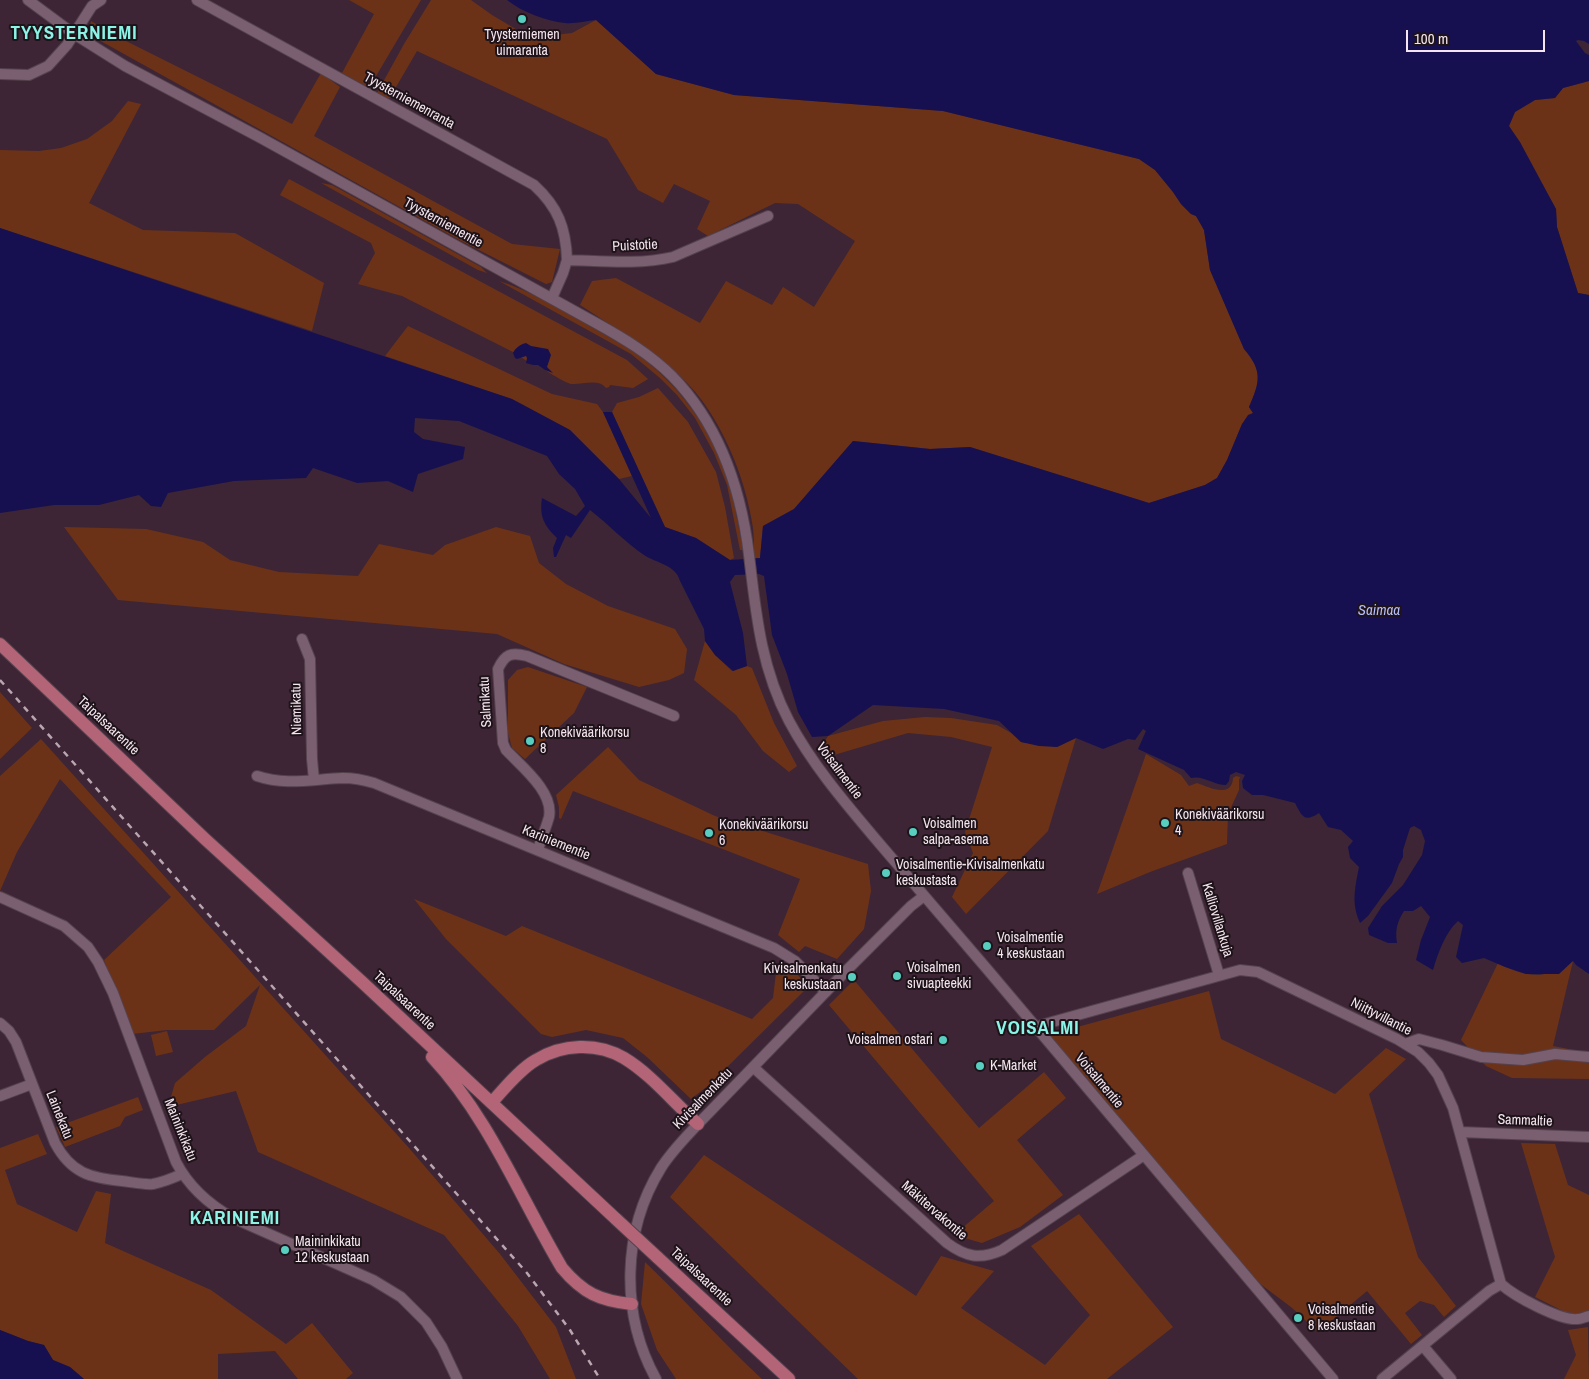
<!DOCTYPE html>
<meta charset="utf-8">
<style>
body{margin:0}
#map{position:relative;width:1589px;height:1379px;overflow:hidden;background:#3d2535;font-family:"Archivo Narrow",sans-serif}
canvas{display:block}
.scale{position:absolute;left:1406px;top:30px;width:139px;height:22px;box-sizing:border-box;border:2px solid #f5e5ee;border-top:0;padding-left:6px;font-size:15px;line-height:18px;white-space:nowrap;color:#f5e5ee;-webkit-text-stroke:4px #1d1319;paint-order:stroke}
</style>
<div id="map">
<canvas width="1589" height="1379"></canvas>
<div class="scale">100 m</div>
</div>
<script>
const c = document.querySelector('canvas').getContext('2d');
c.lineJoin = 'round';
function paint(path, color) { c.fillStyle = color; c.fill(path, 'evenodd'); }
function stroke(path, color, width, dash) { c.strokeStyle = color; c.lineWidth = width; c.lineCap = dash ? 'butt' : 'round'; c.setLineDash(dash || []); c.stroke(path); }
function label(font, color, halo, rows, align = 'center') {
  c.font = font + ' "Archivo Narrow",sans-serif'; c.lineWidth = 4; c.setLineDash([]); c.textBaseline = 'middle'; c.strokeStyle = halo; c.fillStyle = color; for (const [text, x, y, turn = 0] of rows) {
    c.save(); c.translate(x, y); c.rotate((+turn || 0) * Math.PI / 180); c.textAlign = isNaN(turn) ? turn : align; if (halo) c.strokeText(text, 0, 0); c.fillText(text, 0, 0); c.restore();
  }
}
const green = new Path2D(`
 M 349,0 L 421,0 L 369,88 L 342,73 L 374,14 Z
 M 431,0 L 471,0 L 492,15 L 519,31 L 546,36 L 572,33 L 596,20 L 656,74 L 734,95 L 943,111 L 1139,159 L 1155,170 L 1173,192 L 1181,204 L 1191,214 L 1196,216 L 1204,230 L 1210,270 L 1244,349 C 1263,371 1260,382 1249,407 L 1253,413 L 1242,424 L 1227,460 L 1217,478 L 1205,485 L 1149,503 L 970,447 L 930,449 L 853,441 L 794,509 L 763,526 L 760,558 L 754,558 C 754,548 754,538 753,528 C 746,478 720,413 682,378 C 652,350 615,328 580,305 L 592,281 L 616,278 L 700,323 L 726,281 L 772,305 L 783,287 L 814,307 L 855,241 L 798,204 L 775,203 L 708,236 L 697,229 L 710,201 L 674,184 L 663,203 L 638,190 L 607,139 L 417,51 L 389,99 L 377,93 L 404,44 Z
 M 91,21 L 126,41 L 292,124 L 321,73 L 340,87 L 314,136 L 512,244 L 560,249 L 552,282 L 546,284 L 461,241 L 88,34 Z
 M 1589,81 L 1589,295 L 1578,293 L 1557,227 L 1556,209 L 1509,126 L 1515,112 L 1535,100 L 1555,98 L 1563,88 Z
 M 128,101 L 141,104 L 89,203 L 143,230 L 235,233 L 324,283 L 312,331 L 0,228 L 0,150 L 39,151 L 61,148 L 87,139 L 112,121 Z
 M 289,179 L 627,360 L 648,379 L 633,388 L 610,385 L 609,387 L 606,388 C 598,378 582,385 571,384 C 564,382 544,370 539,365 L 533,365 L 513,352 L 402,296 L 358,284 L 375,253 L 371,243 L 280,195 Z
 M 321,183 L 332,185 L 481,267 L 487,273 L 478,270 Z
 M 499,281 C 531,291 559,309 588,325 C 601,333 615,340 628,348 C 675,378 715,432 730,486 C 735,507 739,529 743,550 L 740,550 L 727,485 L 714,453 L 695,418 L 677,395 L 660,378 L 631,354 Z
 M 408,326 L 552,394 L 597,404 L 603,412 L 632,476 L 619,479 L 570,430 L 512,399 L 385,356 Z
 M 658,388 L 688,422 L 716,472 L 725,507 L 734,558 L 730,560 L 696,538 L 665,527 L 612,412 L 617,403 L 639,397 Z
 M 64,527 L 146,529 L 203,542 L 230,560 L 279,572 L 358,576 L 379,544 L 433,555 L 445,545 L 496,527 L 530,536 L 539,563 L 566,584 L 608,606 L 675,629 L 687,649 L 684,673 L 669,680 L 639,687 L 564,664 L 497,634 L 118,600 Z
 M 705,641 L 715,655 L 732,671 L 747,666 L 752,668 L 774,723 L 797,766 L 789,772 L 763,751 L 736,715 L 694,680 Z
 M 528,667 L 587,687 L 574,713 L 525,759 L 512,748 L 508,733 L 508,680 L 517,670 Z
 M 0,692 L 32,728 L 0,759 Z
 M 925,717 L 951,718 L 997,725 L 1011,733 L 1021,742 L 1057,747 L 1076,738 L 1048,831 L 966,914 L 952,897 L 973,853 L 965,832 L 992,747 L 951,737 L 908,733 L 824,758 L 825,741 L 828,736 L 883,721 Z
 M 41,739 L 409,1148 L 500,1254 L 556,1327 L 576,1379 L 550,1379 L 518,1326 L 444,1235 L 258,1152 L 236,1091 L 168,1107 L 175,1083 L 205,1057 L 246,1026 L 260,985 L 214,1030 L 167,1030 L 132,1034 L 104,960 L 171,897 L 60,779 L 17,852 L 0,891 L 0,776 Z
 M 608,747 L 639,780 L 715,816 L 868,864 L 871,891 L 864,929 L 837,959 L 805,946 L 799,952 L 778,935 L 800,879 L 573,791 L 561,819 L 559,818 L 559,807 L 556,795 Z
 M 1146,754 L 1181,775 L 1189,786 L 1197,783 C 1208,787 1232,799 1233,778 L 1236,776 L 1240,777 L 1239,780 L 1239,790 L 1228,814 L 1227,844 L 1150,872 L 1097,894 Z
 M 414,899 L 506,936 L 522,926 L 752,1019 L 773,998 L 777,964 L 791,967 L 808,987 L 709,1085 L 691,1099 L 647,1057 L 623,1038 L 586,1030 L 552,1037 L 541,1034 L 446,939 Z
 M 1573,961 L 1553,1046 L 1589,1053 L 1589,1079 L 1512,1078 L 1486,1066 L 1461,1040 L 1498,963 C 1509,969 1526,976 1540,975 C 1549,974 1564,965 1573,961 Z
 M 854,980 L 979,1128 L 1044,1072 L 1066,1098 L 1017,1140 L 1063,1195 L 1020,1227 L 982,1243 L 954,1235 L 994,1201 L 829,1005 Z
 M 1209,991 L 1221,1039 L 1335,1094 L 1386,1048 L 1406,1059 L 1369,1094 L 1418,1257 L 1456,1306 L 1444,1317 L 1434,1305 L 1420,1301 L 1405,1313 L 1422,1335 L 1411,1344 L 1367,1291 L 1318,1332 L 1291,1307 L 1259,1283 L 1048,1035 Z
 M 167,1031 L 173,1052 L 156,1056 L 151,1035 Z
 M 138,1097 L 143,1110 L 125,1117 L 120,1126 L 65,1147 L 56,1127 Z
 M 38,1134 L 47,1154 L 5,1170 L 17,1204 L 77,1232 L 96,1191 L 111,1194 L 105,1243 L 211,1290 L 286,1344 L 312,1323 L 353,1373 L 346,1379 L 298,1379 L 275,1351 L 218,1354 L 218,1379 L 84,1379 L 70,1367 L 53,1360 L 44,1345 L 28,1341 L 0,1330 L 0,1148 Z
 M 1521,1143 L 1555,1144 L 1568,1185 L 1589,1195 L 1589,1310 L 1577,1314 L 1565,1312 L 1535,1297 L 1555,1257 Z
 M 704,1155 L 916,1296 L 941,1256 L 994,1271 L 961,1308 L 1045,1365 L 1090,1315 L 1031,1246 L 1079,1214 L 1173,1327 L 1107,1379 L 858,1379 L 670,1197 Z
 M 645,1262 C 685,1300 722,1342 762,1379 L 676,1379 L 657,1350 L 641,1304 Z
 M 1588,1327 L 1589,1379 L 1564,1379 L 1576,1355 L 1568,1330 Z`);
const water = new Path2D(`
 M 507,0 L 1589,0 L 1589,44 L 1584,41 L 1578,40 L 1576,41 L 1585,53 L 1589,55 L 1589,81 L 1563,88 L 1555,98 L 1535,100 L 1515,112 L 1509,126 L 1520,142 L 1556,209 L 1557,227 L 1578,293 L 1589,295 L 1589,974 L 1576,965 L 1573,961 L 1559,974 L 1526,974 L 1505,967 L 1484,958 L 1462,963 L 1456,957 L 1463,925 L 1458,921 C 1445,933 1438,953 1433,970 L 1416,960 L 1421,940 L 1430,917 L 1421,906 L 1413,911 L 1404,911 C 1397,922 1395,930 1397,943 L 1388,943 L 1369,935 L 1368,928 L 1382,906 L 1403,885 L 1422,855 L 1425,841 L 1421,830 L 1414,826 L 1410,828 L 1403,850 L 1403,857 L 1399,864 L 1392,883 L 1368,916 L 1360,923 C 1351,903 1355,888 1359,867 L 1350,858 L 1348,847 L 1353,841 L 1341,830 L 1328,827 L 1319,813 C 1304,823 1302,816 1295,803 L 1263,795 L 1252,795 L 1243,788 L 1242,781 L 1245,775 L 1236,772 L 1230,775 L 1229,781 L 1226,785 C 1214,785 1203,775 1191,778 L 1184,770 L 1138,749 L 1146,731 L 1143,729 L 1135,740 L 1128,739 L 1103,749 L 1076,738 L 1057,747 L 1039,746 L 1021,742 L 999,721 L 944,709 L 873,705 L 828,736 L 812,737 L 798,712 L 787,674 L 772,635 L 764,576 L 759,574 L 735,575 L 730,582 L 743,633 L 747,666 L 733,671 L 715,655 L 705,641 L 704,629 L 680,581 C 676,565 656,563 644,555 C 625,542 608,524 590,510 L 571,538 L 566,535 L 556,557 L 554,557 L 553,548 L 557,538 C 544,526 539,516 542,498 L 576,516 L 585,506 L 575,489 L 559,474 L 547,456 L 459,421 L 415,418 L 414,432 L 423,439 L 465,447 L 463,459 L 418,474 L 413,492 L 388,481 L 357,483 L 313,468 L 306,478 L 234,481 L 168,493 L 161,507 L 151,506 L 139,495 L 99,505 L 54,505 L 0,513 L 0,228 L 512,399 L 570,430 L 619,479 L 651,518 L 603,412 L 612,412 L 665,527 L 696,538 L 730,560 L 760,558 L 763,526 L 794,509 L 853,441 L 930,449 L 970,447 L 1149,503 L 1205,485 L 1217,478 L 1227,460 L 1242,424 L 1248,415 L 1253,413 L 1249,407 C 1260,382 1263,371 1244,349 L 1210,270 L 1204,230 L 1196,216 L 1191,214 L 1181,204 L 1173,192 L 1155,170 L 1139,159 L 943,111 L 734,95 L 656,74 L 596,20 C 586,21 575,24 565,23 C 546,21 522,12 507,0 Z
 M 526,343 L 531,346 L 548,349 L 551,355 L 547,367 L 553,373 L 545,370 L 538,365 L 533,365 L 526,363 L 527,358 L 526,356 L 517,359 L 515,358 L 513,353 C 515,348 521,344 526,343 Z
 M 0,1330 L 28,1341 L 44,1345 L 53,1360 L 70,1367 L 84,1379 L 0,1379 Z`);
const minor = new Path2D(`
 M 28,0 L 74,34 L 125,66 L 259,137 L 596,323 C 623,338 650,354 672,376 C 719,424 741,489 749,555 C 756,614 761,668 789,721 C 813,766 847,805 879,843 C 915,885 951,927 987,969 C 1103,1105 1218,1242 1333,1379
 M 197,0 L 534,185 C 558,207 566,228 567,260
 M 0,74 L 29,75 L 48,66 L 67,45 L 92,6 L 101,0
 M 552,298 L 563,273 L 567,260 C 603,261 638,265 673,257 L 768,216
 M 302,639 L 310,659 L 312,759 L 314,780
 M 257,776 C 286,786 313,779 343,778 C 354,778 364,780 374,783 L 774,948 L 795,961 L 826,992
 M 538,850 C 541,839 546,828 549,817 C 554,792 522,767 506,750 L 503,743 L 498,669 C 505,654 511,652 527,656 L 674,716
 M 1188,873 L 1219,975
 M 0,897 L 64,926 L 88,947 L 98,962 L 113,993 L 176,1162 C 189,1187 208,1204 233,1218 L 373,1280 L 401,1297 L 426,1322 L 442,1347 L 457,1379
 M 0,1023 L 9,1031 L 16,1042 L 55,1143 C 71,1173 90,1178 122,1181 C 132,1182 143,1185 153,1184 C 163,1182 173,1178 182,1174
 M 1038,1029 L 1042,1025 L 1052,1022 L 1240,970 L 1258,972 L 1397,1039 L 1418,1052 L 1429,1063 L 1438,1075 L 1453,1108 L 1501,1284 L 1489,1291 L 1382,1379
 M 1405,1044 L 1419,1039 L 1442,1045 L 1481,1057 L 1523,1060 L 1555,1054 L 1589,1057
 M 753,1067 L 947,1243 C 966,1257 980,1260 1002,1250 L 1144,1155
 M 0,1096 L 32,1084
 M 1460,1132 L 1589,1137
 M 1501,1284 C 1514,1296 1560,1321 1578,1319 C 1581,1319 1585,1317 1589,1316
 M 1423,1346 L 1451,1379
 M 656,1379 C 620,1314 622,1231 661,1168 C 671,1152 685,1138 698,1124 L 846,971 L 911,906 L 924,896`);
const major = new Path2D(`
 M 0,644 L 205,839 L 362,982 L 616,1219
 M 432,1057 C 489,1118 520,1197 562,1268 C 583,1293 600,1301 632,1304
 M 492,1102 C 504,1089 520,1069 536,1060 C 562,1044 597,1042 624,1058 C 652,1075 673,1102 698,1124
 M 657,1257 L 789,1379`);
const rail = new Path2D(`
 M 0,680 L 527,1273 L 570,1330 L 600,1379`);
const majorBridge = new Path2D(`
 M 616,1219 L 657,1257`);
const markers = [
 [522,19,5,"#58cec1"],
 [530,741,5,"#58cec1"],
 [1165,823,5,"#58cec1"],
 [913,832,5,"#58cec1"],
 [709,833,5,"#58cec1"],
 [886,873,5,"#58cec1"],
 [987,946,5,"#58cec1"],
 [897,976,5,"#58cec1"],
 [852,977,5,"#58cec1"],
 [943,1040,5,"#58cec1"],
 [980,1066,5,"#58cec1"],
 [285,1250,5,"#58cec1"],
 [1298,1318,5,"#58cec1"]
];
const poiNames = [
 ["Tyysterniemen",522,35,"center"],
 ["uimaranta",522,51,"center"],
 ["Konekiväärikorsu",540,733],
 ["8",540,749],
 ["Konekiväärikorsu",1175,815],
 ["4",1175,831],
 ["Voisalmen",923,824],
 ["salpa-asema",923,840],
 ["Konekiväärikorsu",719,825],
 ["6",719,841],
 ["Voisalmentie-Kivisalmenkatu",896,865],
 ["keskustasta",896,881],
 ["Voisalmentie",997,938],
 ["4 keskustaan",997,954],
 ["Voisalmen",907,968],
 ["sivuapteekki",907,984],
 ["Kivisalmenkatu",842,969,"right"],
 ["keskustaan",842,985,"right"],
 ["Voisalmen ostari",933,1040,"right"],
 ["K-Market",990,1066],
 ["Maininkikatu",295,1242],
 ["12 keskustaan",295,1258],
 ["Voisalmentie",1308,1310],
 ["8 keskustaan",1308,1326]
];
const streetNames = [
 ["Tyysterniemenranta",409,101,29],
 ["Tyysterniementie",443,223,29],
 ["Puistotie",635,246,-3],
 ["Salmikatu",486,702,-93],
 ["Niemikatu",297,709,-91],
 ["Taipalsaarentie",108,726,43],
 ["Voisalmentie",839,771,53],
 ["Kariniementie",556,843,22],
 ["Kalliovillankuja",1217,920,73],
 ["Taipalsaarentie",404,1001,43],
 ["Niittyvillantie",1381,1017,27],
 ["Voisalmentie",1099,1081,50],
 ["Kivisalmenkatu",703,1099,-46],
 ["Lainekatu",59,1115,68],
 ["Sammaltie",1525,1121,2],
 ["Maininkikatu",180,1130,68],
 ["Mäkitervakontie",934,1211,41],
 ["Taipalsaarentie",701,1277,43]
];
const waterNames = [
 ["Saimaa",1379,611]
];
const districtNames = [
 ["TYYSTERNIEMI",74,34],
 ["VOISALMI",1038,1029],
 ["KARINIEMI",235,1219]
];
paint(green, '#6c3218');
paint(water, '#171050');
stroke(minor, '#55424e', 12);
stroke(major, '#55424e', 14);
stroke(minor, '#7a5f70', 10);
stroke(major, '#b36476', 12);
stroke(rail, '#b9a6b1', 2.5, [6, 6]);
stroke(majorBridge, '#55424e', 14, []);
stroke(majorBridge, '#b36476', 12);
for (const [x, y, r, color] of markers) { const dot = new Path2D(); dot.arc(x, y, r, 0, 2 * Math.PI); c.fillStyle = color; c.fill(dot); stroke(dot, '#1d1319', 2); }
label('14px', '#f5e5ee', '#1d1319', poiNames, 'left');
label('14px', '#f5e5ee', '#1d1319', streetNames);
label('italic 15px', '#b7befa', '#1d1319', waterNames);
c.letterSpacing = '1px';
label('bold 19px', '#8bf4e7', '#1d1319', districtNames);
c.letterSpacing = '0px';
</script>
